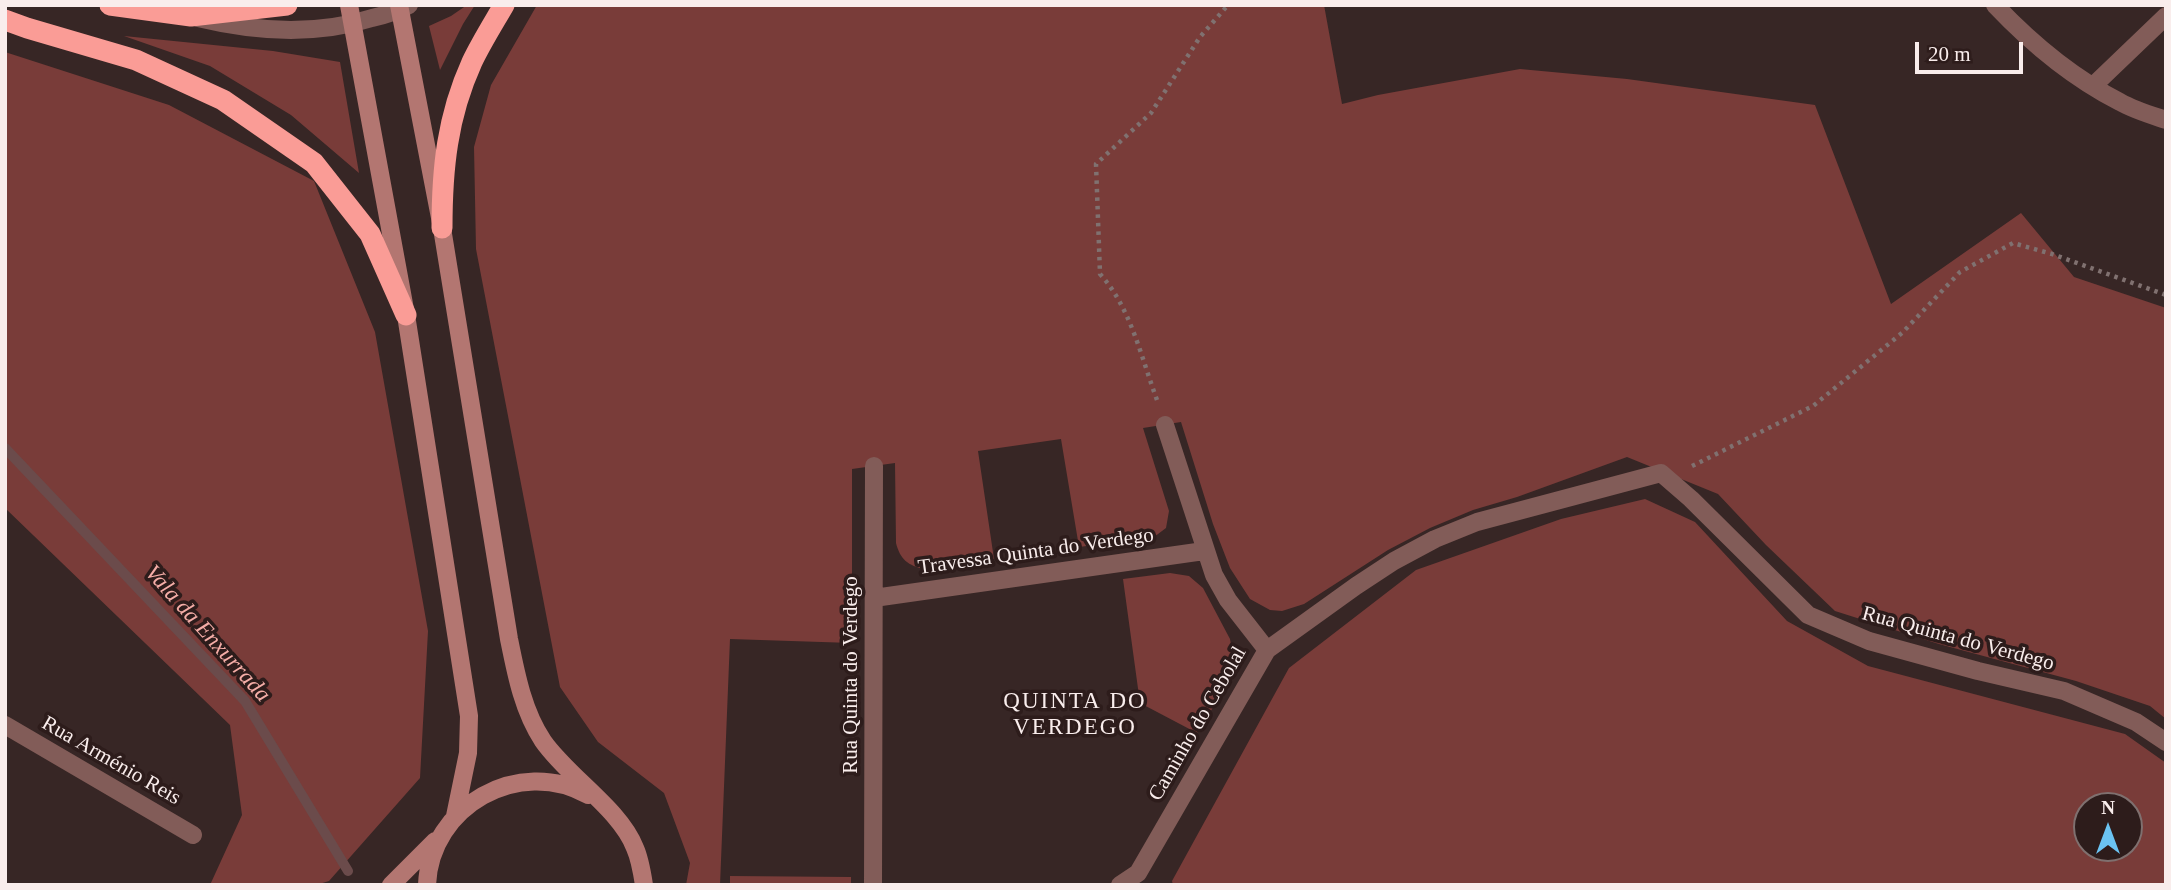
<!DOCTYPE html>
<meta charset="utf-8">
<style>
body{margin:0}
#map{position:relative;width:2171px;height:890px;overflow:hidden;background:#372625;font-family:"Times New Roman",serif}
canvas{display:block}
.frame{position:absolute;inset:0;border:7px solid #f9edec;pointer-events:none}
.north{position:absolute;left:2073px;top:792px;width:70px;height:70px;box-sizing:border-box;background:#2d1c1b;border:2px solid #7f706f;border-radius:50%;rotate:0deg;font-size:19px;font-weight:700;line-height:28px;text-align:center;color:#f9edec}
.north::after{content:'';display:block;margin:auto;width:24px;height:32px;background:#6bc3f2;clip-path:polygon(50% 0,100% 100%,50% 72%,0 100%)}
.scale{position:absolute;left:1915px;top:42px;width:108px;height:32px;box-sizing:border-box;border:4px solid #f9edec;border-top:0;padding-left:9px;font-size:21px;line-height:24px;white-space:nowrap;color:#f9edec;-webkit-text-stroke:5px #2d1c1b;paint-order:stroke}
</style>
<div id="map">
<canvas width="2171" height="890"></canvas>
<div class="frame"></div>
<div class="north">N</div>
<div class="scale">20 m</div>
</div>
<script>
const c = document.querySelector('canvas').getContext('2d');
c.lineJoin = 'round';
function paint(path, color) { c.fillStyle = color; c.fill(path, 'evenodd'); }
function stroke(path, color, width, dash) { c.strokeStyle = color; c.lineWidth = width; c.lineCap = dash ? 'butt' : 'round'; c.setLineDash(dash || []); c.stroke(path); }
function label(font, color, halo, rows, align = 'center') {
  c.font = font + ' "Times New Roman",serif'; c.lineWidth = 7; c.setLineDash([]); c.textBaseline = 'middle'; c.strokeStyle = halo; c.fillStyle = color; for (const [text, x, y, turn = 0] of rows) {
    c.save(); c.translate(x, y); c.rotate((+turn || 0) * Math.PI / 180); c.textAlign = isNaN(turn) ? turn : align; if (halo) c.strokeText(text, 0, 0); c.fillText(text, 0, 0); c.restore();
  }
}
const green = new Path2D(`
 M 467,5 L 475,5 L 463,24 L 440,70 L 429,26 L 451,16 Z
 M 537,5 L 1324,5 L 1342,104 L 1378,95 L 1520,69 L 1627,79 L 1815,105 L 1891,304 L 2021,213 L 2074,277 L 2166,308 L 2166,719 L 2150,706 L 2076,681 L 1939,644 L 1835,611 L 1766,545 L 1718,494 L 1627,457 L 1517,497 L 1473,510 L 1430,528 L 1388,550 L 1304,604 L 1282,611 L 1270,610 L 1250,599 L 1230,568 L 1213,524 L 1181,422 L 1143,428 L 1169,511 L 1166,528 L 1154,537 L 1079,547 L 1061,439 L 978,451 L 994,559 L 925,569 C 908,566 900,559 896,543 L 895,463 L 852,469 L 852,643 L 730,639 L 720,885 L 686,885 L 690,863 L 664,793 L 598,742 L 560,687 L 476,249 L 474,147 L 491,85 Z
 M 124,36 L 273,51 L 340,62 L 359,173 L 291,115 L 210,66 Z
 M 5,52 L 169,105 L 314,181 L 375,332 L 428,631 L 420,778 L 329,881 L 316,885 L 210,885 L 242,815 L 230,725 L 5,508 Z
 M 1645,499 L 1695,522 L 1787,621 L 1868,666 L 2125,734 L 2166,763 L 2166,885 L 1173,885 L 1172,881 L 1289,668 L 1416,570 L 1561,519 ZM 2087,806 L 2129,806 L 2129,848 L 2087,848 Z
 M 1170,573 L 1189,576 L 1203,588 L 1230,639 L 1233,655 L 1227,685 L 1197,733 L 1140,703 L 1123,579 Z
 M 730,876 L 851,877 L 851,885 L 730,885 Z`);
const stream = new Path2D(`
 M 5,448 L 245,701 L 348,871`);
const path = new Path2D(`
 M 1157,400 C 1141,357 1131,308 1100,274 L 1096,164 L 1151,113 L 1200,37 L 1228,5
 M 1692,466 L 1813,406 L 1902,333 L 1960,272 L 2013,243 L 2052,254 L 2166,295`);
const lane = new Path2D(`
 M 198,18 C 256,32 315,36 372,18 C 385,15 397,12 409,5`);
const street = new Path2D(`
 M 1995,5 C 2031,43 2073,78 2120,102 C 2134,110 2151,115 2166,120
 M 2093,86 L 2166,16
 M 1165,425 L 1214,575 L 1228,600 L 1267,650
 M 874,598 L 1204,551
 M 5,725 L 193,835
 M 873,885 L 874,466
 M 1120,885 L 1138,873 L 1267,650 L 1356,586 L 1394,561 L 1435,539 L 1477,522 L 1661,473 L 1691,499 L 1808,615 L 1869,641 L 1978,671 L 2064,691 L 2136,722 L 2166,742`);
const secondary = new Path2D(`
 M 349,5 L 406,315 L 469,716 L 468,753 L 455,816
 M 399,5 L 442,228 L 509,639 C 516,674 523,711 543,741 C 568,777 620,809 635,848 C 640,859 642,872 644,885
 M 391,885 L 435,841
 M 427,885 C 430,806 519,756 588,795`);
const highway = new Path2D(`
 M 110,5 L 191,16 L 287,5
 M 5,20 L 27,28 L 136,60 L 223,100 L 314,163 L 370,234 L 406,315
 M 442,228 C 442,169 447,117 472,62 C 481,43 493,24 504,5`);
const streetNames = [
 ["Travessa Quinta do Verdego",1036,552,-8],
 ["Rua Quinta do Verdego",1958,639,15],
 ["Rua Quinta do Verdego",851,675,-90],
 ["Caminho do Cebolal",1198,724,-60],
 ["Rua Arménio Reis",111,761,30]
];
const waterNames = [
 ["Vala da Enxurrada",207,634,48]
];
const neighbourhoodNames = [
 ["QUINTA DO",1075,702],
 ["VERDEGO",1075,728]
];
paint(green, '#793c39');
stroke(stream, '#6b4b4b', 10);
stroke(path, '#807170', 4.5, [3.5, 5]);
stroke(lane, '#825c58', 18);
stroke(street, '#825c58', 18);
stroke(secondary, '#b37671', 18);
stroke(highway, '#fa9c96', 21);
label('21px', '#f9edec', '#2d1c1b', streetNames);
label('italic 23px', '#f5ada7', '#2d1c1b', waterNames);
c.letterSpacing = '2px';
label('23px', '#f9edec', '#2d1c1b', neighbourhoodNames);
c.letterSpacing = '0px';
</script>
